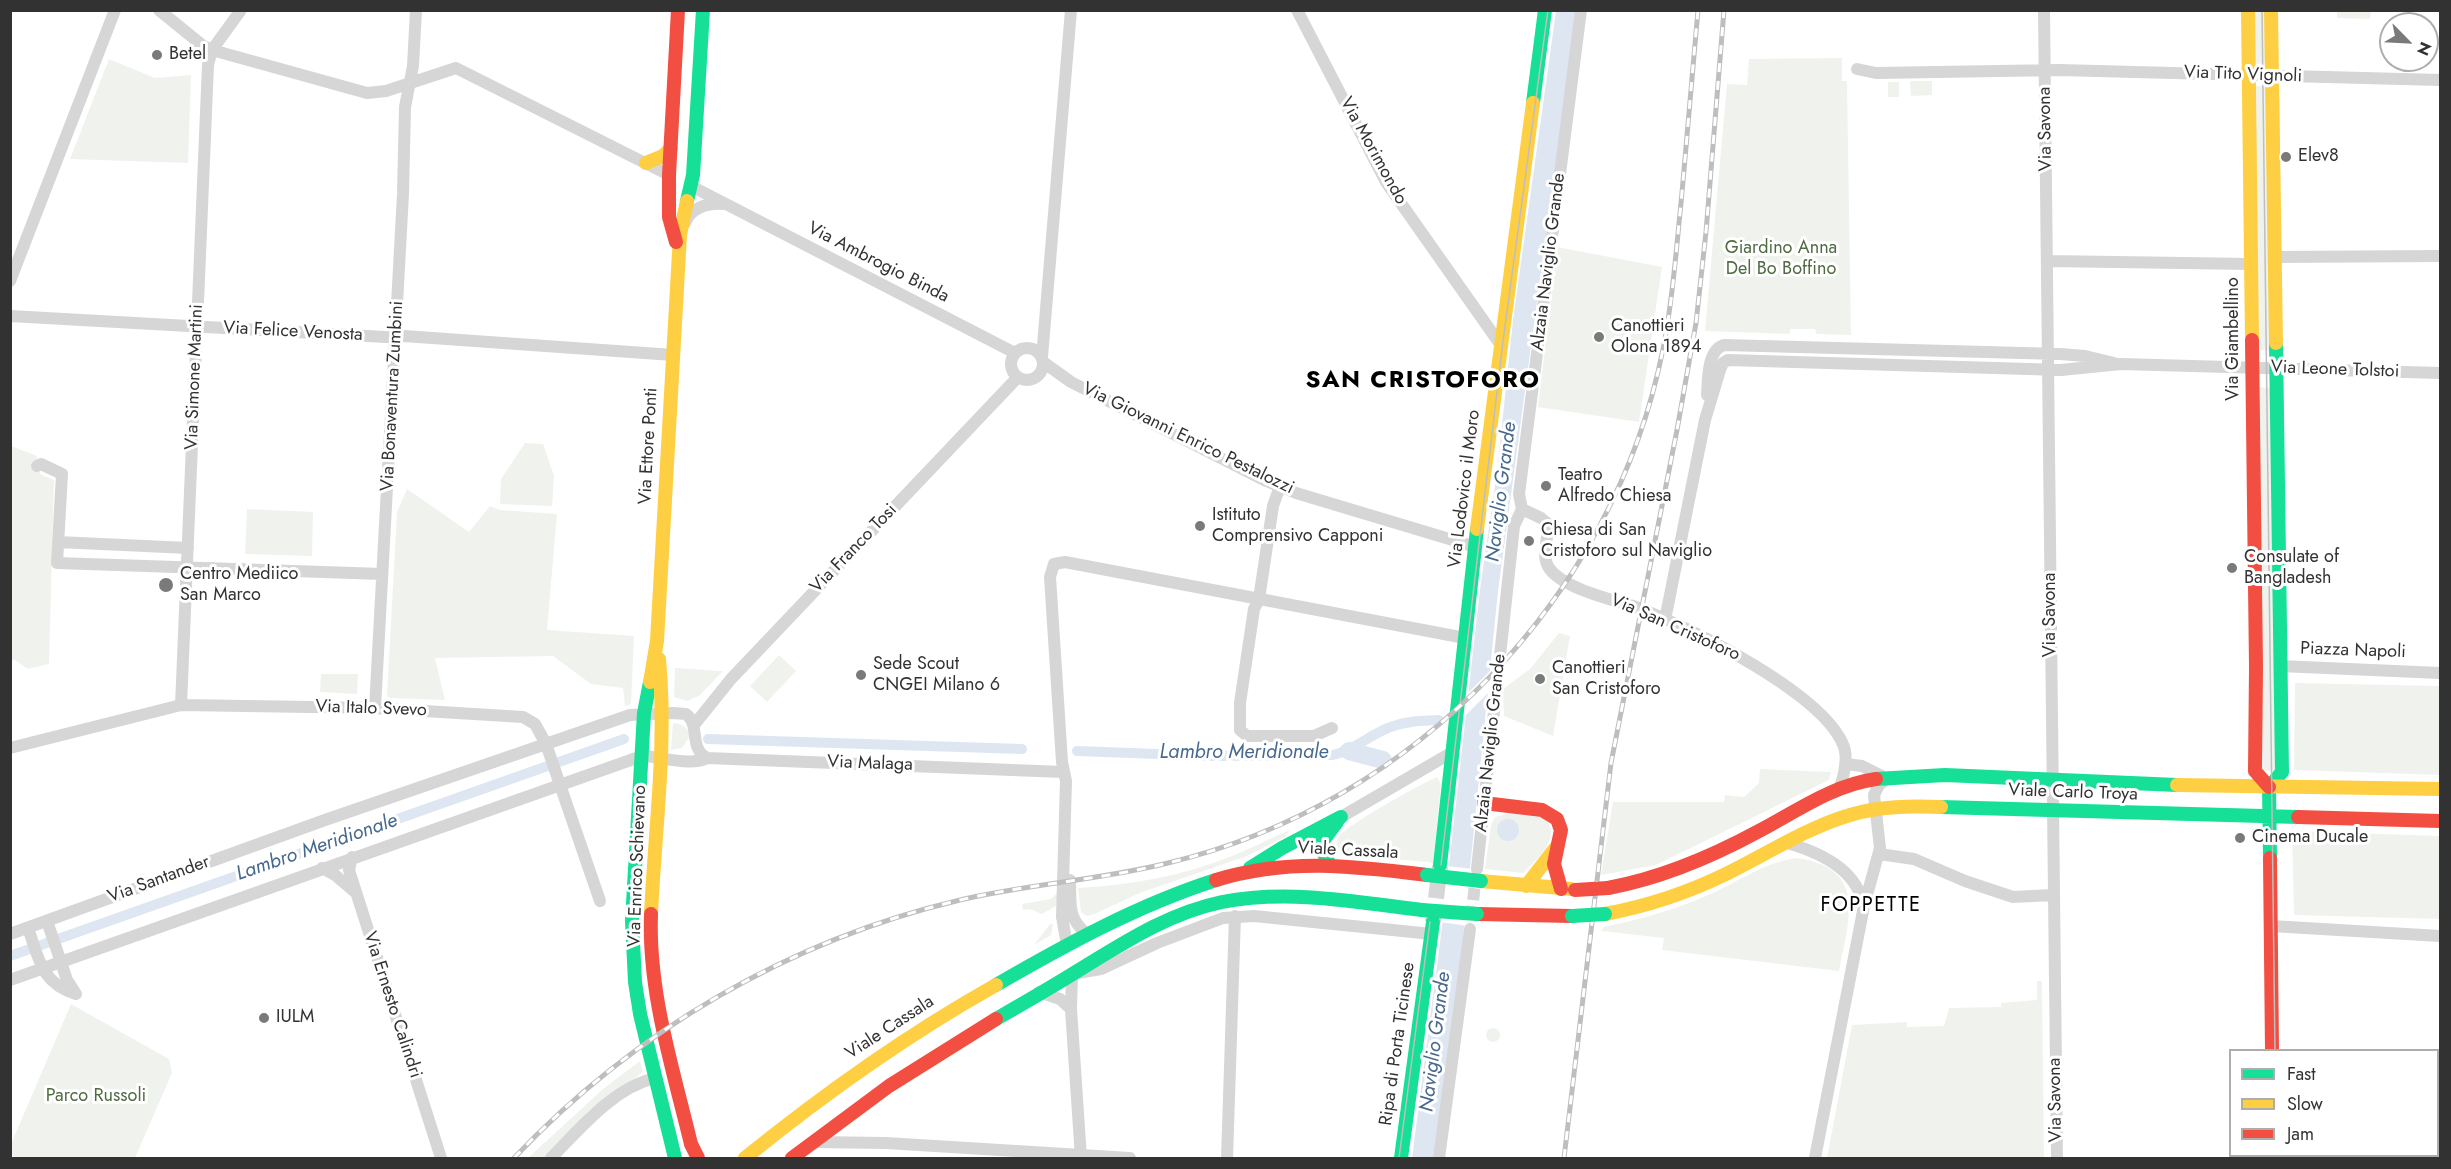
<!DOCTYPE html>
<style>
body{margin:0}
#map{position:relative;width:2451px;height:1169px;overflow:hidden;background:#fff;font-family:Jost,sans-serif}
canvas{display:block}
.frame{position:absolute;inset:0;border:12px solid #323232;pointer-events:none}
.legend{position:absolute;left:2229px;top:1049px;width:210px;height:108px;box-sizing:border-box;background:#fff;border:2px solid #adadad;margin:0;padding:8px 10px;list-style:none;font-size:18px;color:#323232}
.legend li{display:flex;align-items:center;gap:12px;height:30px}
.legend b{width:30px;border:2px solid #adadad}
.north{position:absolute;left:2379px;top:12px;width:60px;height:60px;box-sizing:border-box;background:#fff;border:2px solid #adadad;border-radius:50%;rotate:114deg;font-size:16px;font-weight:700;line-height:24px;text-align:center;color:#323232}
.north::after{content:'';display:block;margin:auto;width:21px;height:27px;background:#7a7a7a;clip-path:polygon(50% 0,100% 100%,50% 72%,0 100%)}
</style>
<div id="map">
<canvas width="2451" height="1169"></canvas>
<div class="frame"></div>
<ul class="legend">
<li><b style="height:8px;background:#16e098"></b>Fast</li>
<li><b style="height:8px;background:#ffcf43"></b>Slow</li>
<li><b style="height:8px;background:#f24e42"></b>Jam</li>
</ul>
<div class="north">N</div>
</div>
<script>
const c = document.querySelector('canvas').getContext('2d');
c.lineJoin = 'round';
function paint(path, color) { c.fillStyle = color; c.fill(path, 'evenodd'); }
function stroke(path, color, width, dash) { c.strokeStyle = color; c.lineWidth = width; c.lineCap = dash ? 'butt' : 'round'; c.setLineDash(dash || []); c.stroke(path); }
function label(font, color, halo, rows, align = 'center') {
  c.font = font + ' Jost,sans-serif'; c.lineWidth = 6; c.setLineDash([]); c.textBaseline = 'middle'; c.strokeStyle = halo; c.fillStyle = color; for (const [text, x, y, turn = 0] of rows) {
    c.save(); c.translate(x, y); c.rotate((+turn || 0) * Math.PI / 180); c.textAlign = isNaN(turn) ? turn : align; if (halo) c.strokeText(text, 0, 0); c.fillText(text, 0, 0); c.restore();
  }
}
const green = new Path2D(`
 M 2253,11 L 2269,11 L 2269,63 L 2255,64 Z
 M 2337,11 L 2371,11 L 2370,19 L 2337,18 Z
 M 1842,58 L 1842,81 L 1847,81 L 1851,335 L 1816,334 L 1815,329 L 1790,329 L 1790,334 L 1705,331 L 1727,84 L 1747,85 L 1749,59 Z
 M 109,59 L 155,78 L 191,75 L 188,163 L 70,159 Z
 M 1910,81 L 1932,81 L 1932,95 L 1911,96 Z
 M 1888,82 L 1899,82 L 1899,97 L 1888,97 Z
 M 2255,86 L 2269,86 L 2272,351 L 2256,350 Z
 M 1557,247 L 1662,267 L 1639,422 L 1538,407 Z
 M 2256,387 L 2272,388 L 2277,771 L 2263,771 Z
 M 525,443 L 543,444 L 554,476 L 552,506 L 500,504 L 501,479 Z
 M 11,446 L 37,456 L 40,474 L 54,480 L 49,664 L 28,669 L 15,660 L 11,660 Z
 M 407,489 L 469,532 L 490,506 L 500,510 L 557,514 L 547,630 L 634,636 L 631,704 L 625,706 L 623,688 L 591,684 L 553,656 L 435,658 L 445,700 L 390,698 L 387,696 L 397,512 Z
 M 247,509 L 313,512 L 312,556 L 245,554 Z
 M 1559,633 L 1570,636 L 1553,736 L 1504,716 L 1503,689 L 1530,669 Z
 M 779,655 L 796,671 L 767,702 L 750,686 Z
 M 675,668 L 720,671 L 723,671 L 699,696 L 687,701 L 674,697 Z
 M 321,674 L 358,674 L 357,694 L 320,692 Z
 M 2295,683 L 2440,686 L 2440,775 L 2294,770 Z
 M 673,723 C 681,723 688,727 690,736 L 682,748 L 671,750 Z
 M 1760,769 L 1831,772 L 1829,780 L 1656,865 L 1601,875 L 1613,802 L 1724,802 L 1725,795 L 1744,797 L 1759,783 Z
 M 1437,777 L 1441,784 L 1433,864 L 1429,862 L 1351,856 L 1337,847 C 1337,843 1336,841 1338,838 C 1344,826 1421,784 1437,777 Z
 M 1510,813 L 1546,818 C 1561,840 1538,858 1523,873 L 1485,869 L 1491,825 L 1495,817 Z
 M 1290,830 L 1285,837 L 1247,856 L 1140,893 L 1092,915 L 1087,916 L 1081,912 L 1078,888 C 1128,885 1179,877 1227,858 C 1248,850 1269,839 1290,830 Z
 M 2292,831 L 2440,836 L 2440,919 L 2294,915 Z
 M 1797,858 C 1868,868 1849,920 1839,971 L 1662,950 L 1664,938 L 1601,931 L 1604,927 C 1640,919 1672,911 1706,896 C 1737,883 1763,862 1797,858 Z
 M 1059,891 L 1056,906 L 1042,914 L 1030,909 L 1023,910 L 1022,904 L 1051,899 Z
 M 1050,924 L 1053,924 L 1051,935 L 1034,945 Z
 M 2037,981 L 2042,981 L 2044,1158 L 1827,1158 L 1852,1025 L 1907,1022 L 1907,1027 L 1944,1026 L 1949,1008 L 2001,1007 L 2001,1003 L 2037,1000 Z
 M 71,1004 L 169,1059 L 172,1073 L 135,1158 L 17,1158 L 11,1155 L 11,1144 Z
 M1486 1035a7 7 0 1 1 14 0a7 7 0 1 1-14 0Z
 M 640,1061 L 643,1072 L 606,1101 L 544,1158 L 528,1158 L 603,1089 Z`);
const water = new Path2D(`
 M 1556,11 L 1579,11 L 1559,139 L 1498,591 L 1457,997 L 1434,1158 L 1412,1158 L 1443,919 L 1480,589 L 1497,473 L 1513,320 Z
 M1497 830a11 11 0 1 1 22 0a11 11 0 1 1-22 0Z`);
const pier = new Path2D(`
 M 1493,668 L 1491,690 L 1462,719 L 1465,696 Z
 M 1446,866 L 1473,869 L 1468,926 L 1440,922 Z`);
const canal = new Path2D(`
 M 708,739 L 1022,749
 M 1077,751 L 1212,756 L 1333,755 C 1354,750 1368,736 1388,728 C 1404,721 1422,721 1439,720
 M 10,956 L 624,739`);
const river = new Path2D(`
 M 1349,751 L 1383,760`);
const streetTunnel = new Path2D(`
 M 1471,918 L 1476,876`);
const secondaryTunnel = new Path2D(`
 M 1433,922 L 1440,866`);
const street = new Path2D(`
 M 159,10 L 202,45 L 212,50 L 367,93 L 386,91 L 456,68 L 669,175
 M 1297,10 L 1386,182 L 1500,344
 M 2044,10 L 2057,1158
 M 1857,69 L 1876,73 L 2059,70 L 2440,80
 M 691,186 L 1015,353
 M 685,223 C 691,207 708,203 723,204
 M 2275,257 L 2440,256
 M 2047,261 L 2251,264
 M 10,281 L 115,10
 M 10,316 L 385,337 L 404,336 L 673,355
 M1011 364a16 16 0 1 1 32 0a16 16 0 1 1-32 0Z
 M 1042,357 L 1071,10
 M 1043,362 L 1071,382 L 1264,480 L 1296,493 L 1476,547
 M 1707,395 C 1708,380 1707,350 1724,345 L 2060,354 L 2085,356 L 2114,363
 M 37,466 L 41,464 L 62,474 L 57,563 L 382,574
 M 1280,486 L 1273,506 L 1259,599 L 1254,609 L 1240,703 L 1240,730 L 1247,736 L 1314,736 L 1332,728
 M 1522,509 L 1541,518 L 1547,523 C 1550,537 1540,555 1549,568 C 1563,589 1615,600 1639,608 C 1691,628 1825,694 1844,747 C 1848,759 1844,775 1840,787
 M 58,542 L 188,548
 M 1665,620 L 1705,420 L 1720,370 L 1723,363 L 1728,360 L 2061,370 L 2121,364 L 2440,373
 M 2280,666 L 2440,673
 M 181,705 L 208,65 L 212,50 L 241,10
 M 375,708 L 403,194 L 405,107 L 413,66 L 416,10
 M 694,725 L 731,679 L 1018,377
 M 10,748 L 181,705 L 375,708 L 523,717 L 535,724 L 546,744 L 600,901
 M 1845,764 L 1862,766 L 1882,776
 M 1341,817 L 1451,753
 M 1787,843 C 1819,852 1856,869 1863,904
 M 1879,854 L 1914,859 L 1965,881 L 2013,897 L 2053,895
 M 352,857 L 349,870 L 441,1158
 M 322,868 L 335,875 L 355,892
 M 1477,869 L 1514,526 L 1522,509 L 1519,494 L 1581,10
 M 1070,880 C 1071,905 1067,918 1087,934
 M 47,921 L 67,980 L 76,994
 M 2271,926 L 2440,936
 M 28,928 C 39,959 41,983 76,994
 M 10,934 L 325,820 L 630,715 L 673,713 L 686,714 C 701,726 688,747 707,758
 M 1067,945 L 1062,917 L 1066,781 L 1062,762 L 1050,577 L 1054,564 L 1065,562 L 1465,638
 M 10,980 L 642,756 C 660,756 691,767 707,758 L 1063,772
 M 1039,992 L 1060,999 L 1071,1009
 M 814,1142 L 886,1143 L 1130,1158
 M 2438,1142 L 2440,1143
 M 551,1158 C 580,1129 613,1088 655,1078
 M 1081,1158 L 1071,1009 L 1072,974 L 1101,969 L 1157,943 L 1223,918 L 1254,916 L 1432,934
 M 1227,1158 L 1235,916
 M 1439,1158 L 1470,929
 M 1815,1158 L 1864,906 L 1880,848 L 1874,795 L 1879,785 L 1887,779`);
const fast = new Path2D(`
 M 1533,103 L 1545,10
 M 687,201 L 693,175 L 703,10
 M 650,682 L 644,713 L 632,921 L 635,982 L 640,1014 L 675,1158
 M 1876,779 L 1945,775 L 2177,785
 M 1941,807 L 2298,817
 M 2270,858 L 2269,787 L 2282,772 L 2276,343
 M 1330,865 L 1323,852 L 1322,842 L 1337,822
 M 1440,865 L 1477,529
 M 1250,868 L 1282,848 L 1341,817
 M 996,985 C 1067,944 1138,905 1216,880
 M 996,1019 C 1024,1003 1052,987 1079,970 C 1125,942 1169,913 1222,902 C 1288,889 1357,902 1422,910
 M 1401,1158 L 1433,922`);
const slow = new Path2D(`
 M 2248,10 L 2252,340
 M 2271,10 L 2276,343
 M 646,163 L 663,156 L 671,148
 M 1477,529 L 1533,103
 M 650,682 L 657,641 L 680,235 L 687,201
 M 2177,785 L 2440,789
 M 1481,881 L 1571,889
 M 1526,886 L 1557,846
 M 651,914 C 655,828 667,744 659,659
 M 1605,914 C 1648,906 1687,893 1726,874 C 1767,854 1806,828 1850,815 C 1879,806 1911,806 1941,807
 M 745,1158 C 824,1094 907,1035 996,985`);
const jam = new Path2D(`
 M 676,242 L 669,217 L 669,175 L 678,10
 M 2252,340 L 2256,667 L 2255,771 L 2269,787
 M 1484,803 L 1542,810 L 1557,819 L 1561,830 L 1554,864 L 1561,889
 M 2298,817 L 2440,821
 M 2270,858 L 2272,1050
 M 1216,880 C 1289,858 1353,866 1427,875
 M 1608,888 C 1662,878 1711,857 1759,831 C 1797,811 1833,785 1876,779
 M 651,914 C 648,992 673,1069 691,1144 L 698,1158
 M 1477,914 L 1572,916
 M 2273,1156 L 2273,1158
 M 792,1158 L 889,1086 L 996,1019`);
const tram = new Path2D(`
 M 2262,10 L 2275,1050
 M 1441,865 L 1503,341 L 1548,10
 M 2271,1156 L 2271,1158
 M 1399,1158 L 1430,922`);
const rail = new Path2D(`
 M 514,1158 C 634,1031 790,940 960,900 C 1029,884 1100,880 1168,863 C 1415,804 1614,597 1663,349 C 1673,300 1676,251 1681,203 C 1687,139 1692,75 1698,10
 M 1564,1158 L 1611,763 L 1677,430 L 1696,323 L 1706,232 L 1724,10`);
const fastBridge = new Path2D(`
 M 1427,875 L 1481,881
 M 1422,910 L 1477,914
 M 1572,916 L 1605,914`);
const jamBridge = new Path2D(`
 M 1575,890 L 1608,888`);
const markers = [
 [157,55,6,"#7a7a7a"],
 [2286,157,6,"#7a7a7a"],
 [1599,337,6,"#7a7a7a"],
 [1546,486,6,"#7a7a7a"],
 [1200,526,6,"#7a7a7a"],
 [1529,541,6,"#7a7a7a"],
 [2232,568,6,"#7a7a7a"],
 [166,585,8,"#7a7a7a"],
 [861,675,6,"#7a7a7a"],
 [1540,679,6,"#7a7a7a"],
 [2240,838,6,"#7a7a7a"],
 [264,1018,6,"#7a7a7a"]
];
const poiNames = [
 ["Betel",169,55],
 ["Elev8",2298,157],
 ["Canottieri",1611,327],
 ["Olona 1894",1611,348],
 ["Teatro",1558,476],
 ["Alfredo Chiesa",1558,497],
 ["Istituto",1212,516],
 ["Comprensivo Capponi",1212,537],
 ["Chiesa di San",1541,531],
 ["Cristoforo sul Naviglio",1541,552],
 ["Consulate of",2244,558],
 ["Bangladesh",2244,579],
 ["Centro Mediico",180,575],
 ["San Marco",180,596],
 ["Sede Scout",873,665],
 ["CNGEI Milano 6",873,686],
 ["Canottieri",1552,669],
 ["San Cristoforo",1552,690],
 ["Cinema Ducale",2252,838],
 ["IULM",276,1018]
];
const streetNames = [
 ["Via Tito Vignoli",2243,75,2],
 ["Via Savona",2046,129,-91],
 ["Via Morimondo",1373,151,61],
 ["Alzaia Naviglio Grande",1549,262,-83],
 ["Via Ambrogio Binda",878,263,27],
 ["Via Felice Venosta",293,332,3],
 ["Via Giambellino",2234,339,-90],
 ["Via Leone Tolstoi",2335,370,2],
 ["Via Simone Martini",195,377,-88],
 ["Via Bonaventura Zumbini",393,396,-87],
 ["Via Giovanni Enrico Pestalozzi",1188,439,26],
 ["Via Ettore Ponti",649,446,-87],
 ["Via Lodovico il Moro",1465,489,-83],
 ["Via Franco Tosi",854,549,-46],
 ["Via Savona",2051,615,-90],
 ["Via San Cristoforo",1675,628,24],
 ["Piazza Napoli",2353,651,2],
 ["Via Italo Svevo",371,709,2],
 ["Alzaia Naviglio Grande",1491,743,-84],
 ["Via Malaga",870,764,2],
 ["Viale Carlo Troya",2073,793,2],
 ["Viale Cassala",1348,851,3],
 ["Via Enrico Schievano",638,866,-88],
 ["Via Santander",159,880,-20],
 ["Via Ernesto Calindri",392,1005,72],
 ["Viale Cassala",890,1028,-33],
 ["Ripa di Porta Ticinese",1398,1044,-82],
 ["Via Savona",2056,1100,-91]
];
const parkNames = [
 ["Giardino Anna",1781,249],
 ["Del Bo Boffino",1781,270],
 ["Parco Russoli",96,1097]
];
const waterNames = [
 ["Naviglio Grande",1502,492,-83],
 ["Lambro Meridionale",1244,753],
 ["Lambro Meridionale",317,848,-19],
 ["Naviglio Grande",1436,1042,-83]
];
const neighbourhoodNames = [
 ["FOPPETTE",1871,906]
];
const districtNames = [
 ["SAN CRISTOFORO",1423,381]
];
paint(green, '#f0f3ed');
paint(water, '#dee7f1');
paint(pier, '#fff');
stroke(canal, '#dee7f1', 10);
stroke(river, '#dee7f1', 18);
stroke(streetTunnel, '#d6d6d6', 12, [12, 6]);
stroke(secondaryTunnel, '#d6d6d6', 16, [16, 8]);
stroke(street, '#d6d6d6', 12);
stroke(fast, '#16e098', 14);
stroke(slow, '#ffcf43', 14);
stroke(jam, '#f24e42', 14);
stroke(tram, '#bebebe', 1.5);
stroke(rail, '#bebebe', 5);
stroke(rail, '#fff', 3, [9]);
stroke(fastBridge, '#16e098', 14);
stroke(jamBridge, '#f24e42', 14);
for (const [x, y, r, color] of markers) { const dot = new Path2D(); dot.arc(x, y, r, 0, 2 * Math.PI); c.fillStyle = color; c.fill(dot); stroke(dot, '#fff', 2); }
label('18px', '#323232', '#fff', poiNames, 'left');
label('18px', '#323232', '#fff', streetNames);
label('18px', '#4f6b42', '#fff', parkNames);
label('italic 20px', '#46688e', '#fff', waterNames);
c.letterSpacing = '1.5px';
label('20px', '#000', '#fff', neighbourhoodNames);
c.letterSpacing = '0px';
c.letterSpacing = '1.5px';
label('bold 24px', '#000', '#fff', districtNames);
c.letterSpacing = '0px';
</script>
